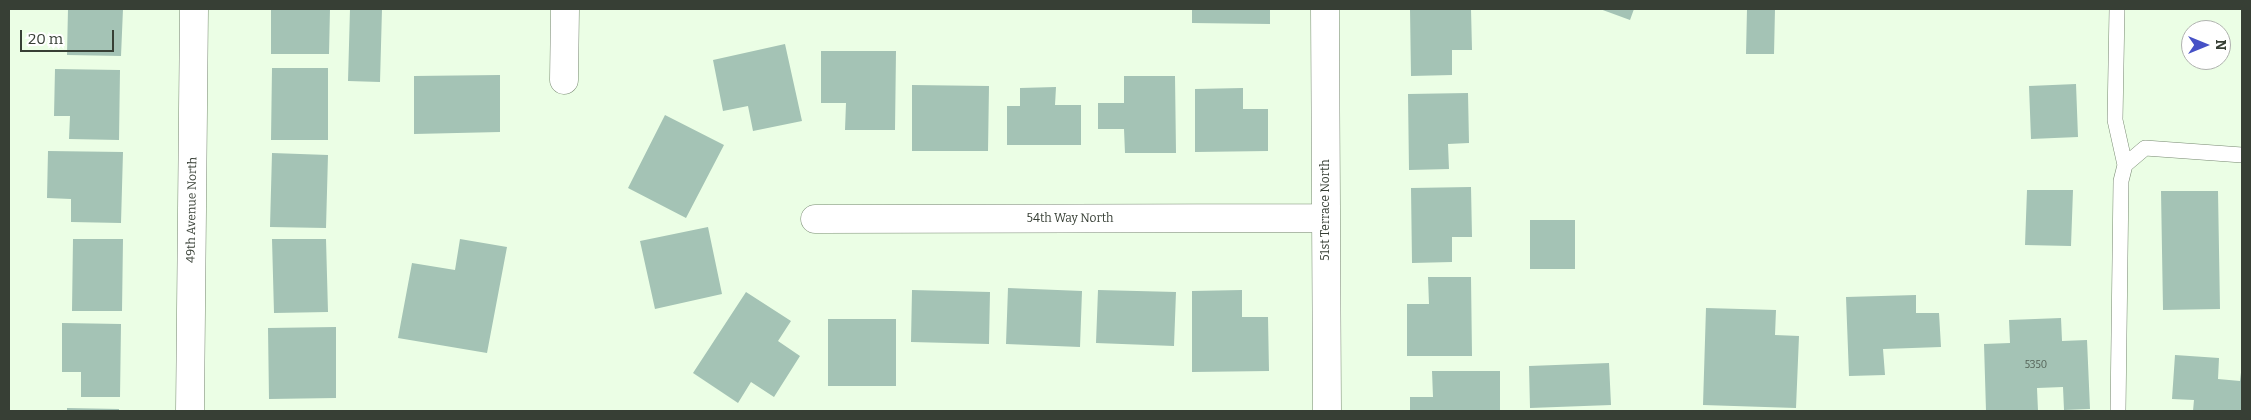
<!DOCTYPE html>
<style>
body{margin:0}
#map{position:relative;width:2251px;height:420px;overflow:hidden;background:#ebfee5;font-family:Bitter,serif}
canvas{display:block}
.frame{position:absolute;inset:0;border:10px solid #373f35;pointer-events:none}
.north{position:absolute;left:2181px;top:20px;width:50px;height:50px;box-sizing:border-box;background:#fff;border:1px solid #afb2ae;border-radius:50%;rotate:90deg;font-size:14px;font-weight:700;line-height:20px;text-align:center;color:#373f35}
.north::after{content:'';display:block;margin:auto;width:18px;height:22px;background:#4651c6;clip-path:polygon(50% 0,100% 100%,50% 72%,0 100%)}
.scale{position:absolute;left:20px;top:30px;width:94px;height:22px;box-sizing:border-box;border:2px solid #373f35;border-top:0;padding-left:6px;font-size:15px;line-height:18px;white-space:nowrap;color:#373f35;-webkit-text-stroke:4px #fff;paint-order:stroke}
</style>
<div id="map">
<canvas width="2251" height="420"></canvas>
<div class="frame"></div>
<div class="north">N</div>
<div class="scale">20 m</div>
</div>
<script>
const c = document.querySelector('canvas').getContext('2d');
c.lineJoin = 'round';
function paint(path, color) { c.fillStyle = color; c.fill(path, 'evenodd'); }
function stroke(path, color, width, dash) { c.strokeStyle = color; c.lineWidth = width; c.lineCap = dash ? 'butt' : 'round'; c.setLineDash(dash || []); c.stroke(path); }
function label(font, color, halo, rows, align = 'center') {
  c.font = font + ' Bitter,serif'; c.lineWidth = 5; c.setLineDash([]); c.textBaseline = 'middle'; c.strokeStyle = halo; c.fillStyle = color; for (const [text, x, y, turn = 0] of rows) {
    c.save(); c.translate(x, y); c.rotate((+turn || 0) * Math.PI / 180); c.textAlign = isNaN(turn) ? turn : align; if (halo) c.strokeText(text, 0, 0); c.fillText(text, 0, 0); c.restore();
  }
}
const building = new Path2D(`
 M 68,9 L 123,9 L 121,56 L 67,55 Z
 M 271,9 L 330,9 L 329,54 L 271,54 Z
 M 350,9 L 382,9 L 380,82 L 348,81 Z
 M 1192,9 L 1270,9 L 1270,24 L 1192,23 Z
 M 1410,9 L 1471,9 L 1472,50 L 1452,50 L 1452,75 L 1411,76 Z
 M 1600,9 L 1634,9 L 1630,20 Z
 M 1747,9 L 1775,9 L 1774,54 L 1746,54 Z
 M 785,44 L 802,121 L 753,131 L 748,106 L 723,111 L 713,60 Z
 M 821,51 L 896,51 L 895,130 L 845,130 L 846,103 L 821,103 Z
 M 272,68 L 328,68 L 328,140 L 271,140 Z
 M 55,69 L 120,70 L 119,140 L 69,139 L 70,116 L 54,116 Z
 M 500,75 L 500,132 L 414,134 L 414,76 Z
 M 1124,76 L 1175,76 L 1176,153 L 1125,153 L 1124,129 L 1098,129 L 1098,103 L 1124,103 Z
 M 2076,84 L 2078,137 L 2031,139 L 2029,86 Z
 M 912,85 L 989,86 L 988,151 L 912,151 Z
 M 1056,87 L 1055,105 L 1081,105 L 1081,145 L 1007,145 L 1007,106 L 1020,106 L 1020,88 Z
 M 1243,88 L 1243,109 L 1268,109 L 1268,151 L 1195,152 L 1195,89 Z
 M 1468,93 L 1469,143 L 1448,144 L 1449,169 L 1409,170 L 1408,94 Z
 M 665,115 L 724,145 L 686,218 L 628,188 Z
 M 48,151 L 123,152 L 121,223 L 71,222 L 71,199 L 47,198 Z
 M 272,153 L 328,155 L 326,228 L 270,227 Z
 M 1471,187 L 1472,237 L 1452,237 L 1452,262 L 1412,263 L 1411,188 Z
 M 2027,190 L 2073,190 L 2071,246 L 2025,245 Z
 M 2161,191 L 2218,191 L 2220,309 L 2163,310 Z
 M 1530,220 L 1575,220 L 1575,269 L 1530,269 Z
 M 708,227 L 722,294 L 655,309 L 640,241 Z
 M 73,239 L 123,239 L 122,311 L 72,311 Z
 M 272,239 L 326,239 L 328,312 L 274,313 Z
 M 460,239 L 507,247 L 487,353 L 398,338 L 412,263 L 455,270 Z
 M 1428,277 L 1471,277 L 1472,356 L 1407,356 L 1407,304 L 1429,304 Z
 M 1008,288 L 1082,291 L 1080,347 L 1006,344 Z
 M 912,290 L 990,292 L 989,344 L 911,342 Z
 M 1098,290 L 1176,292 L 1174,346 L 1096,343 Z
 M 1242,290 L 1242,317 L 1268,317 L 1269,371 L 1192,372 L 1192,291 Z
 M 746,292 L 791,321 L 778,341 L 800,356 L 774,397 L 751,382 L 738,403 L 693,373 Z
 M 1916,295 L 1916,313 L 1939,313 L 1941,347 L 1883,349 L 1885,375 L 1849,376 L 1846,297 Z
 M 1706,308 L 1776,310 L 1775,335 L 1799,336 L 1796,408 L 1703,405 Z
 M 2061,318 L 2062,341 L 2087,340 L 2090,409 L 2064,410 L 2063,387 L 2037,388 L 2038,411 L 1986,411 L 1984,344 L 2010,343 L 2009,320 Z
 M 828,319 L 896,319 L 896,386 L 828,386 Z
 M 62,323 L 121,324 L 120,397 L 81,397 L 81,372 L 62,372 Z
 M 336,327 L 336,398 L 269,399 L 268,328 Z
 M 2175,355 L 2219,358 L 2218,379 L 2240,381 L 2242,364 L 2242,411 L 2193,411 L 2194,400 L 2172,399 Z
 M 1609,363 L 1611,405 L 1530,408 L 1529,366 Z
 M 1432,371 L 1500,371 L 1500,411 L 1410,411 L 1410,397 L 1433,397 Z
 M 67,408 L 119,409 L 119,411 L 67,411 Z`);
const lane = new Path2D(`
 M 2117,9 L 2115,120 L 2125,165
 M 2118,411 L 2121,181 L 2125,165 L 2145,148 L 2242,155`);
const street = new Path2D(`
 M 1325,9 L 1327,411
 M 564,80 L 565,9
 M 815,219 L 1326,218
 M 190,411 L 194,9`);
const numberNames = [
 ["5350",2036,365]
];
const streetNames = [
 ["49th Avenue North",192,210,-89],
 ["51st Terrace North",1326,210,-90],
 ["54th Way North",1070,219]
];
paint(building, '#a4c3b5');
stroke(lane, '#778871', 16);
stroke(street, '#778871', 29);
stroke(lane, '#fff', 15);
stroke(street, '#fff', 28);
label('10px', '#526055', null, numberNames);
label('12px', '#373f35', '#fff', streetNames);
</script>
